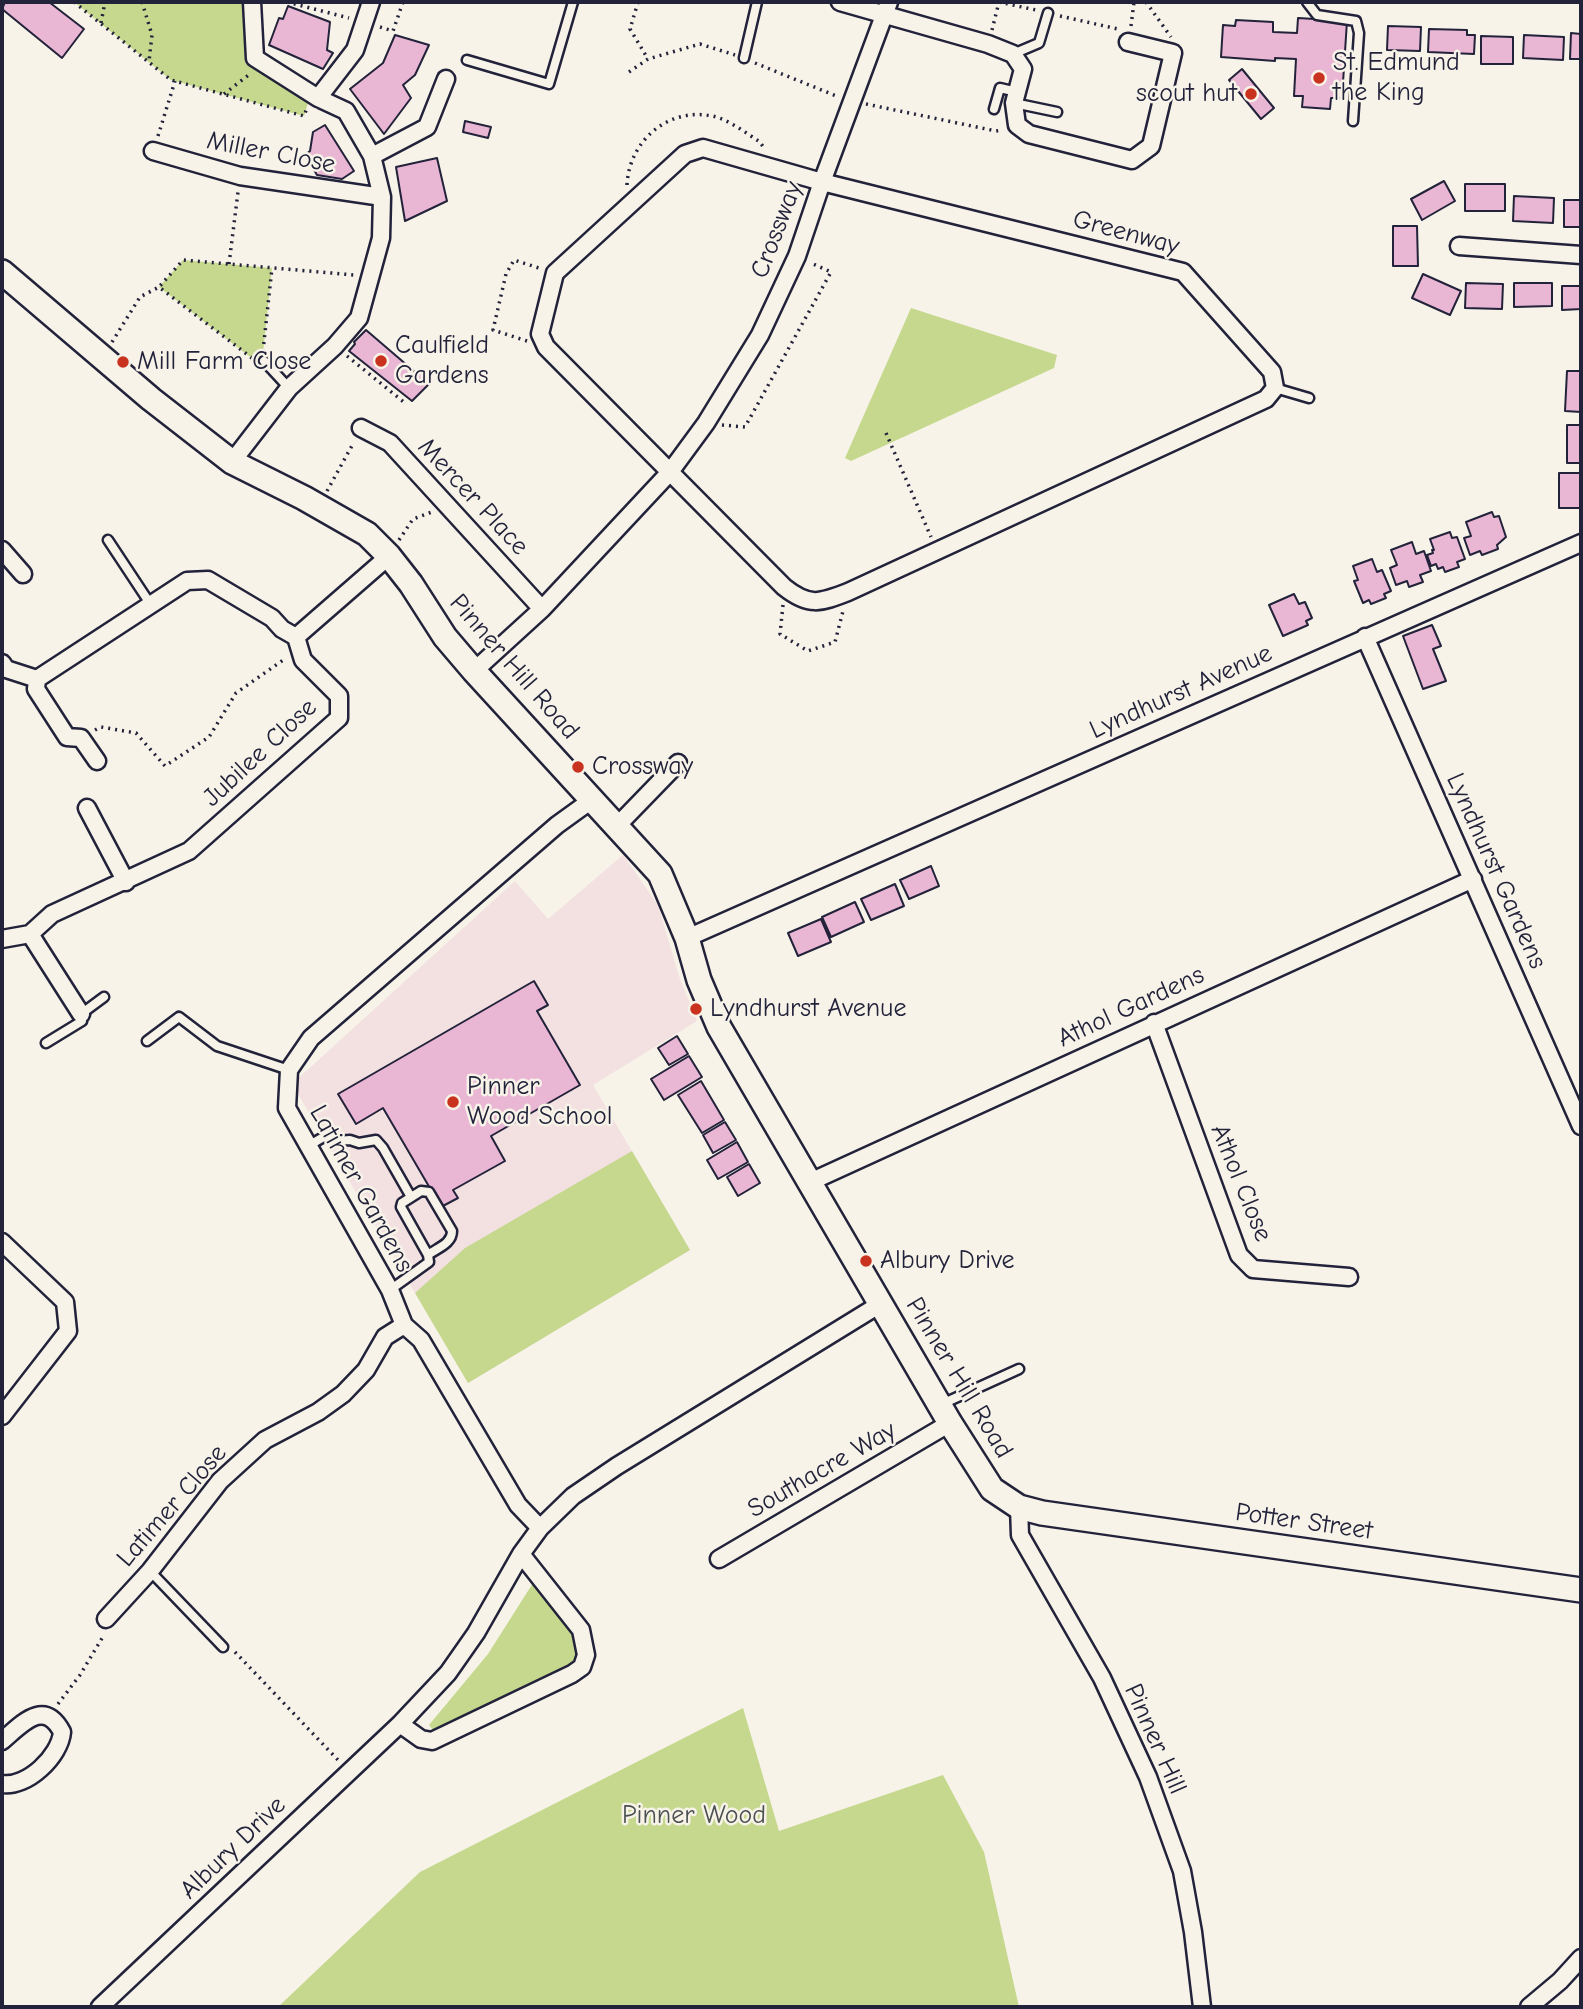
<!DOCTYPE html>
<style>
body{margin:0}
#map{position:relative;width:1583px;height:2009px;overflow:hidden;background:#f7f3e8;font-family:"Comic Neue",sans-serif}
canvas{display:block}
.frame{position:absolute;inset:0;border:4px solid #22223b;pointer-events:none}
</style>
<div id="map">
<canvas width="1583" height="2009"></canvas>
<div class="frame"></div>
</div>
<script>
const c = document.querySelector('canvas').getContext('2d');
c.lineJoin = 'round';
function paint(path, color) { c.fillStyle = color; c.fill(path, 'evenodd'); }
function stroke(path, color, width, dash) { c.strokeStyle = color; c.lineWidth = width; c.lineCap = dash ? 'butt' : 'round'; c.setLineDash(dash || []); c.stroke(path); }
function label(font, color, halo, rows, align = 'center') {
  c.font = font + ' "Comic Neue",sans-serif'; c.lineWidth = 5; c.setLineDash([]); c.textBaseline = 'middle'; c.strokeStyle = halo; c.fillStyle = color; for (const [text, x, y, turn = 0] of rows) {
    c.save(); c.translate(x, y); c.rotate((+turn || 0) * Math.PI / 180); c.textAlign = isNaN(turn) ? turn : align; if (halo) c.strokeText(text, 0, 0); c.fillText(text, 0, 0); c.restore();
  }
}
const built = new Path2D(`
 M 623,855 L 658,905 L 679,976 L 697,1021 L 593,1085 L 690,1250 L 468,1383 L 292,1084 L 515,881 L 548,919 Z`);
const green = new Path2D(`
 M 74,2 L 252,2 L 255,58 L 311,93 L 304,116 L 171,80 Z
 M 183,260 L 272,268 L 263,353 L 264,361 L 258,363 L 159,287 Z
 M 911,308 L 1057,355 L 1054,368 L 851,461 L 845,458 Z
 M 632,1151 L 690,1250 L 468,1383 L 415,1293 L 465,1248 Z
 M 533,1583 L 577,1636 L 581,1654 L 571,1665 L 433,1730 L 429,1725 L 488,1654 Z
 M 743,1708 L 779,1831 L 943,1775 L 984,1852 L 1019,2007 L 278,2007 L 420,1872 Z`);
const building = new Path2D(`
 M 5,2 L 49,2 L 84,29 L 62,58 L 2,9 Z
 M 288,6 L 330,22 L 327,50 L 333,53 L 323,69 L 269,45 L 279,18 L 283,19 Z
 M 1298,18 L 1347,21 L 1342,98 L 1331,98 L 1330,109 L 1302,107 L 1303,96 L 1294,96 L 1296,59 L 1275,58 L 1275,61 L 1221,57 L 1223,25 L 1235,26 L 1236,20 L 1273,22 L 1273,32 L 1297,33 Z
 M 1388,26 L 1421,27 L 1420,51 L 1387,50 Z
 M 1429,29 L 1467,30 L 1467,35 L 1475,35 L 1474,54 L 1428,52 Z
 M 1571,33 L 1581,34 L 1581,59 L 1570,59 Z
 M 395,35 L 429,45 L 415,75 L 403,85 L 411,98 L 384,134 L 350,89 L 383,63 Z
 M 1524,35 L 1564,37 L 1563,60 L 1523,58 Z
 M 1481,36 L 1513,37 L 1513,64 L 1481,64 Z
 M 1242,69 L 1274,108 L 1261,119 L 1229,80 Z
 M 465,121 L 491,127 L 488,138 L 463,132 Z
 M 325,125 L 354,171 L 342,179 L 317,175 L 305,155 L 310,151 L 313,132 Z
 M 437,158 L 447,201 L 405,221 L 396,167 Z
 M 1444,181 L 1455,201 L 1422,220 L 1411,199 Z
 M 1465,184 L 1505,184 L 1505,211 L 1465,211 Z
 M 1514,196 L 1554,198 L 1553,223 L 1513,221 Z
 M 1564,200 L 1581,200 L 1581,227 L 1564,227 Z
 M 1393,226 L 1417,226 L 1418,266 L 1393,266 Z
 M 1423,274 L 1461,291 L 1450,315 L 1412,298 Z
 M 1466,283 L 1503,284 L 1502,309 L 1465,308 Z
 M 1514,283 L 1552,283 L 1552,306 L 1514,307 Z
 M 1562,286 L 1581,286 L 1581,309 L 1562,310 Z
 M 366,330 L 415,372 L 418,370 L 432,381 L 412,401 L 349,351 L 355,344 L 354,342 Z
 M 1567,371 L 1581,371 L 1581,412 L 1565,411 Z
 M 1567,425 L 1581,425 L 1581,463 L 1567,463 Z
 M 1559,473 L 1581,473 L 1581,508 L 1559,508 Z
 M 1492,512 L 1494,517 L 1499,516 L 1506,537 L 1497,545 L 1498,549 L 1482,555 L 1480,551 L 1470,555 L 1464,538 L 1471,536 L 1466,522 Z
 M 1450,532 L 1452,538 L 1457,537 L 1465,559 L 1457,562 L 1459,567 L 1445,572 L 1443,567 L 1438,569 L 1436,564 L 1431,566 L 1427,555 L 1433,553 L 1432,550 L 1434,550 L 1430,539 Z
 M 1412,542 L 1416,554 L 1424,551 L 1431,571 L 1420,575 L 1423,582 L 1409,587 L 1407,581 L 1396,585 L 1390,568 L 1397,565 L 1391,550 Z
 M 1372,559 L 1377,572 L 1382,570 L 1391,591 L 1384,594 L 1386,598 L 1371,604 L 1369,600 L 1363,603 L 1354,581 L 1358,580 L 1353,566 Z
 M 1294,594 L 1299,604 L 1305,602 L 1312,618 L 1306,621 L 1308,625 L 1283,636 L 1269,605 Z
 M 1432,625 L 1441,646 L 1433,649 L 1446,681 L 1423,689 L 1403,636 Z
 M 931,866 L 939,886 L 909,899 L 900,880 Z
 M 895,884 L 904,906 L 871,920 L 861,899 Z
 M 855,902 L 864,922 L 831,937 L 822,917 Z
 M 821,919 L 831,942 L 798,956 L 788,933 Z
 M 534,981 L 548,1005 L 537,1011 L 580,1085 L 491,1136 L 505,1161 L 453,1190 L 458,1198 L 441,1207 L 383,1108 L 356,1124 L 338,1094 Z
 M 677,1036 L 688,1054 L 669,1065 L 658,1048 Z
 M 689,1056 L 702,1077 L 664,1100 L 651,1079 Z
 M 701,1081 L 724,1120 L 702,1133 L 678,1095 Z
 M 725,1122 L 736,1140 L 713,1153 L 703,1135 Z
 M 737,1142 L 748,1162 L 718,1179 L 707,1160 Z
 M 749,1164 L 760,1183 L 738,1196 L 727,1177 Z`);
const path = new Path2D(`
 M 74,2 L 171,80 L 304,116 L 307,108
 M 142,2 L 152,35 L 149,61
 M 287,2 L 349,18
 M 638,2 L 630,29 L 648,59
 M 999,2 L 1036,10
 M 1146,2 L 1171,37
 M 1060,16 L 1118,29
 M 101,23 L 105,2
 M 1131,26 L 1134,2
 M 380,27 L 393,31 L 403,2
 M 992,30 L 999,2
 M 755,63 L 839,97
 M 629,72 L 648,59 L 700,44 L 735,55
 M 224,94 L 250,74
 M 866,104 L 996,131 L 1002,130
 M 158,136 L 175,81
 M 627,185 C 629,141 668,107 712,116 C 728,119 746,133 760,142 L 764,148
 M 229,264 L 238,192
 M 527,341 L 493,330 L 506,274 L 514,260 L 542,269
 M 112,342 L 140,297 L 159,287
 M 263,351 L 272,268
 M 347,356 L 405,403
 M 252,358 L 159,287 L 183,260 L 354,275
 M 722,425 L 745,427 L 831,272 L 811,263
 M 886,433 L 931,537
 M 327,491 L 354,442
 M 399,540 L 413,519 L 432,512
 M 783,605 L 780,634 L 808,651 L 835,642 L 843,611
 M 95,730 L 101,727 L 136,733 L 165,766 L 209,737 L 236,693 L 286,658
 M 235,1652 L 338,1760
 M 58,1704 L 80,1675 L 104,1635`);
const lane = new Path2D(`
 M 1307,2 L 1317,15 L 1356,21 L 1359,33 L 1353,121
 M 1013,54 L 1039,43 L 1048,13
 M 744,58 L 757,2
 M 467,60 L 549,84 L 573,2
 M 1014,103 L 1057,112
 M 994,109 L 1000,88 L 1017,92
 M 264,361 L 289,388
 M 1275,388 L 1309,398
 M 108,540 L 151,605
 M 147,1041 L 179,1017 L 217,1046 L 289,1070
 M 46,1043 L 82,1021 L 81,1014 L 104,997
 M 308,1146 L 327,1135 L 333,1137 L 336,1141 L 350,1140 L 359,1143 L 376,1140 L 383,1148 L 411,1197
 M 390,1290 L 429,1262 L 428,1255 C 437,1248 452,1244 452,1231 L 429,1192 L 421,1191 L 402,1203 L 401,1207 L 428,1255
 M 942,1404 L 1019,1369
 M 150,1571 L 223,1647`);
const street = new Path2D(`
 M 840,2 L 988,44 L 1013,54 L 1023,69 L 1014,103 L 1017,125 L 1029,134 L 1132,160 L 1151,146 L 1173,53 L 1128,42
 M 318,98 L 355,50 L 371,2
 M 703,148 L 822,182 L 1183,272 L 1272,372 L 1275,388 L 1266,399 L 848,592 C 820,603 809,607 784,587 L 546,347 L 540,334 L 555,273 L 685,154 Z
 M 153,151 L 240,176 L 382,197
 M 372,156 L 427,127 L 446,79
 M 1459,246 L 1581,255
 M 361,428 L 390,443 L 542,609
 M 232,462 L 289,388 L 335,346 L 359,318 L 381,238 L 382,197 L 372,156 L 346,111 L 318,98 L 255,58 L 252,2
 M 2,550 L 23,574
 M 1365,637 L 1581,1126
 M 2,663 L 6,669 L 37,679
 M 474,671 L 542,609 L 670,472 L 706,423 L 760,335 L 797,256 L 822,182 L 889,2
 M 37,679 L 187,581 L 208,580 L 272,618 L 282,629 L 296,637
 M 37,679 L 36,689 L 67,737 L 81,738 L 97,761
 M 87,808 L 126,882
 M 617,826 L 678,763
 M 687,938 L 1581,543
 M 2,939 L 30,934
 M 81,1014 L 30,934 L 52,914 L 189,851 L 339,718 L 339,696 L 303,660 L 296,637 L 389,556
 M 1154,1023 L 1239,1255 L 1253,1269 L 1349,1277
 M 810,1182 L 1473,879
 M 2,1242 L 65,1302 L 68,1331 L 2,1416
 M 1019,1507 L 1020,1535 L 1102,1678 L 1148,1777 L 1182,1871 L 1193,1932 L 1202,2007
 M 540,1528 L 518,1505 L 421,1340 L 404,1325 L 390,1290 L 287,1108 L 289,1070 L 311,1038 L 557,825 L 593,799
 M 719,1559 L 950,1423
 M 106,1619 L 150,1571 L 220,1481 L 265,1440 L 318,1412 L 343,1394 L 366,1370 L 385,1337 L 404,1325
 M 400,1724 L 421,1739 L 432,1741 L 572,1674 L 582,1667 L 586,1655 L 581,1630 L 521,1554
 M 2,1741 C 22,1724 44,1698 62,1732 C 60,1756 27,1788 2,1784
 M 100,2007 L 400,1724 L 448,1673 L 476,1633 L 521,1554 L 540,1528 L 573,1496 L 617,1466 L 882,1303
 M 1529,2007 L 1560,1981 L 1581,1958`);
const secondary = new Path2D(`
 M 2,272 L 151,399 L 232,462 L 304,498 L 367,534 L 389,556 L 411,584 L 445,637 L 474,671 L 660,874 L 687,938 L 699,980 L 719,1027 L 950,1423 L 992,1489 L 1019,1507 L 1042,1513 L 1581,1590`);
const markers = [
 [1319,78,7,"#c8321e"],
 [1251,94,7,"#c8321e"],
 [381,361,7,"#c8321e"],
 [123,362,7,"#c8321e"],
 [578,767,7,"#c8321e"],
 [696,1009,7,"#c8321e"],
 [453,1102,7,"#c8321e"],
 [866,1261,7,"#c8321e"]
];
const poiNames = [
 ["St. Edmund",1333,63],
 ["the King",1333,93],
 ["scout hut",1237,94,"right"],
 ["Caulfield",395,346],
 ["Gardens",395,376],
 ["Mill Farm Close",137,362],
 ["Crossway",592,767],
 ["Lyndhurst Avenue",710,1009],
 ["Pinner",467,1087],
 ["Wood School",467,1117],
 ["Albury Drive",880,1261]
];
const streetNames = [
 ["Miller Close",271,153,11],
 ["Crossway",777,230,-69],
 ["Greenway",1126,233,15],
 ["Mercer Place",473,497,47],
 ["Pinner Hill Road",514,667,49],
 ["Lyndhurst Avenue",1181,692,-24],
 ["Jubilee Close",260,753,-43],
 ["Lyndhurst Gardens",1496,871,66],
 ["Athol Gardens",1131,1007,-25],
 ["Athol Close",1241,1183,68],
 ["Latimer Gardens",361,1189,61],
 ["Pinner Hill Road",959,1378,59],
 ["Southacre Way",822,1470,-30],
 ["Latimer Close",172,1506,-49],
 ["Potter Street",1304,1522,8],
 ["Pinner Hill",1155,1739,66],
 ["Albury Drive",233,1848,-44]
];
const parkNames = [
 ["Pinner Wood",694,1816]
];
paint(built, '#f3e1e2');
paint(green, '#c5d88d');
paint(building, '#e9b6d3');
stroke(building, '#22223b', 2);
stroke(lane, '#22223b', 13);
stroke(street, '#22223b', 21);
stroke(secondary, '#22223b', 28);
stroke(path, '#22223b', 3.5, [2, 5]);
stroke(lane, '#f7f3e8', 8);
stroke(street, '#f7f3e8', 16);
stroke(secondary, '#f7f3e8', 23);
for (const [x, y, r, color] of markers) { const dot = new Path2D(); dot.arc(x, y, r, 0, 2 * Math.PI); c.fillStyle = color; c.fill(dot); stroke(dot, '#f7f3e8', 2.5); }
label('26px', '#22223b', '#f7f3e8', poiNames, 'left');
label('26px', '#22223b', '#f7f3e8', streetNames);
label('26px', '#4b5050', '#f7f3e8', parkNames);
</script>
